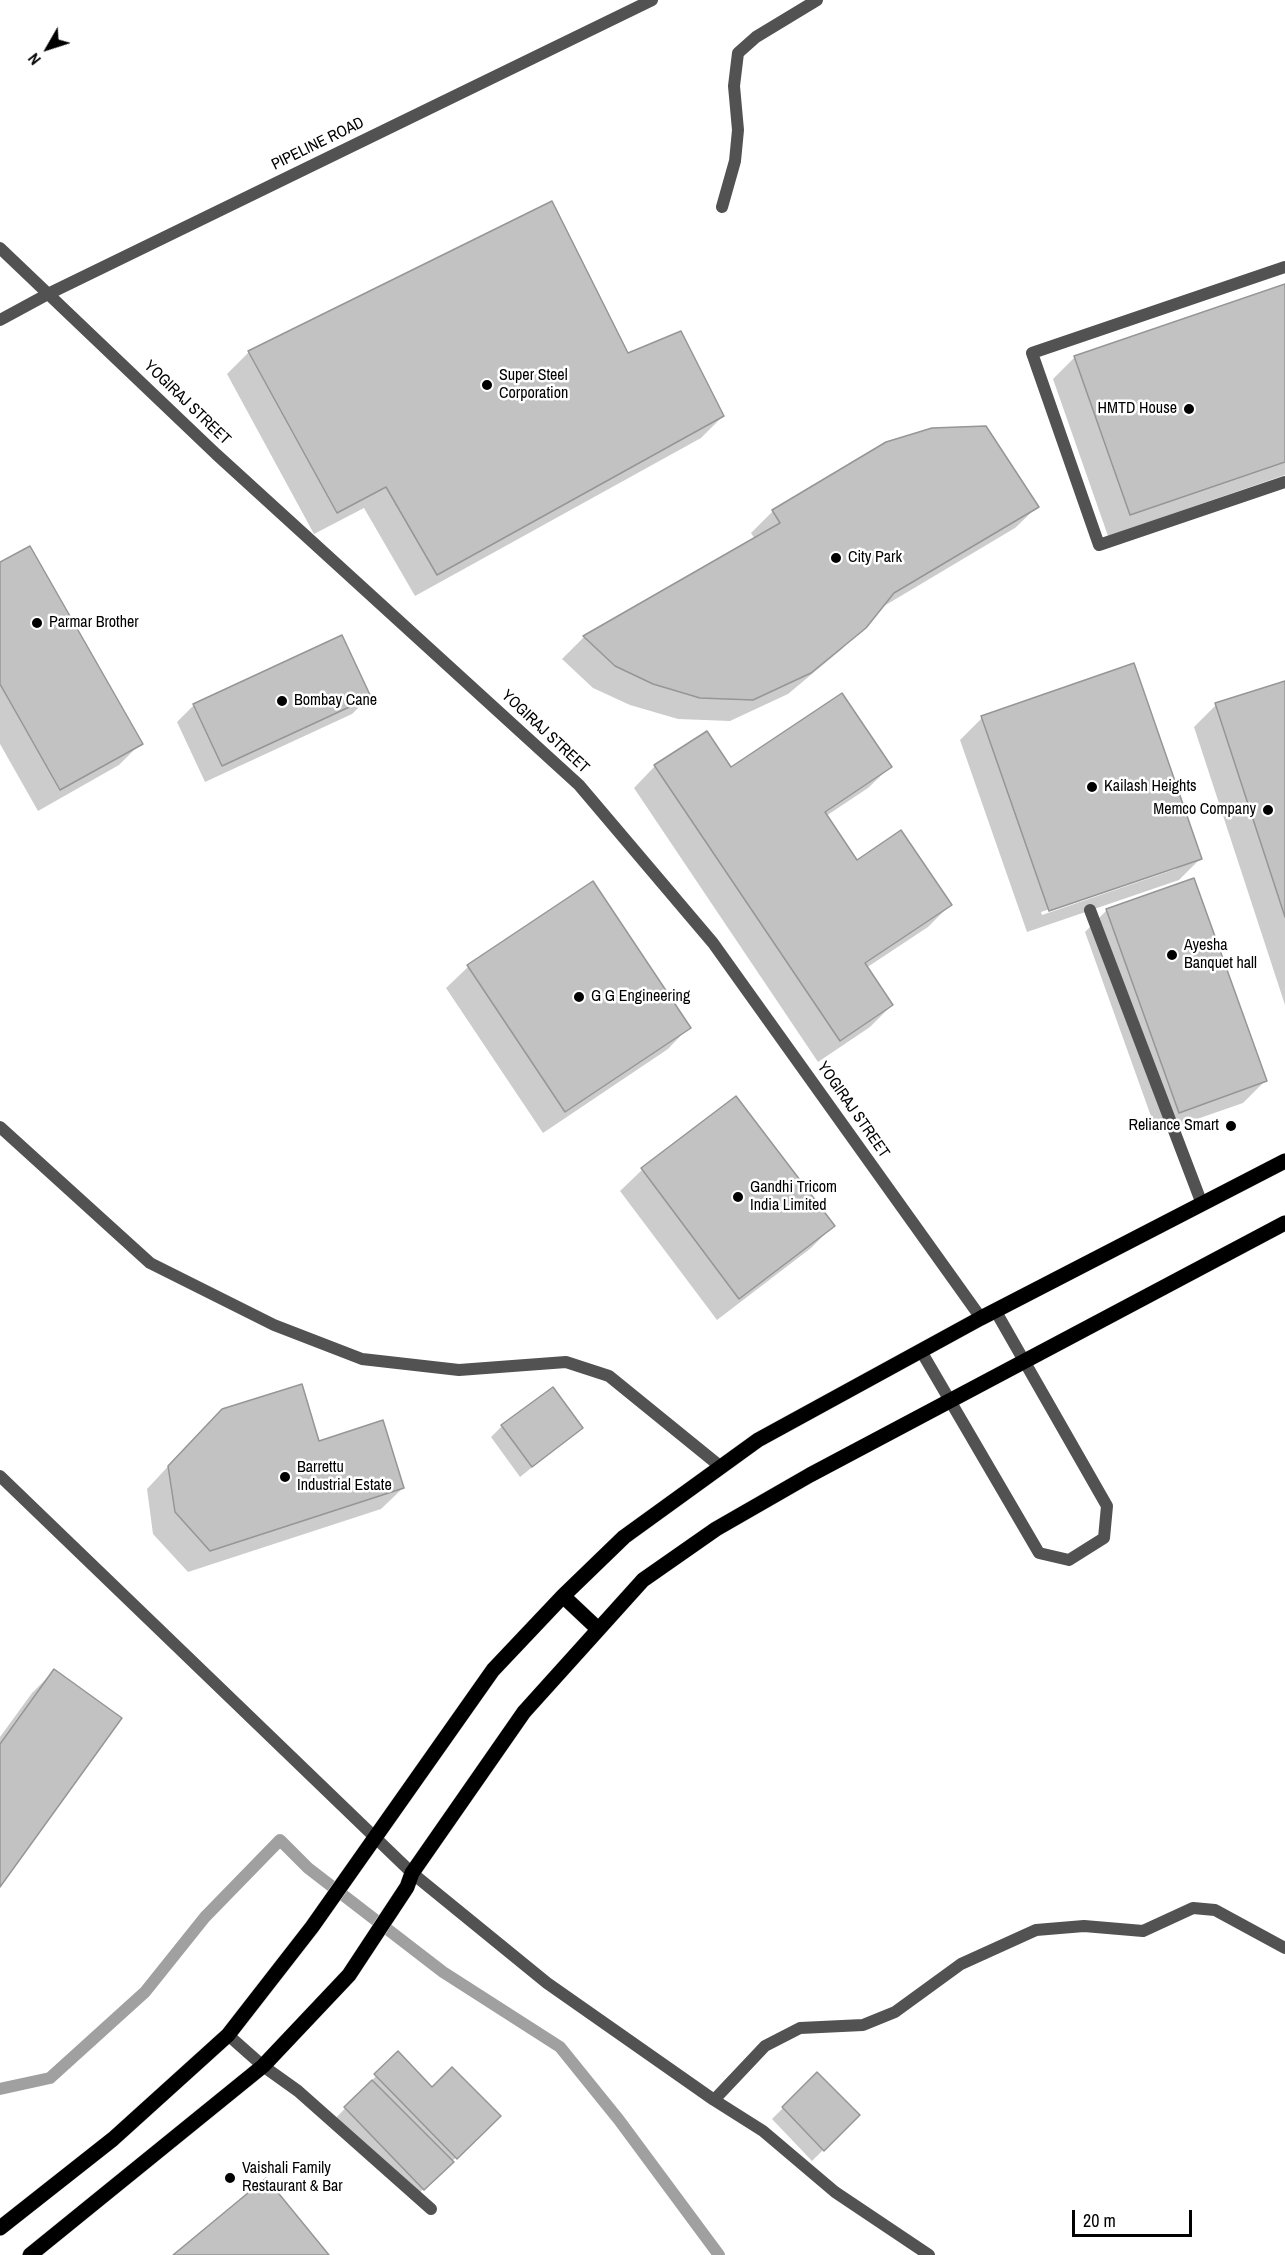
<!DOCTYPE html>
<style>
body{margin:0}
#map{position:relative;width:1285px;height:2255px;overflow:hidden;background:#fff;font-family:"Archivo Narrow",sans-serif}
canvas{display:block}
.north{position:absolute;left:18px;top:18px;width:60px;height:60px;-webkit-text-stroke:4px #fff;paint-order:stroke;rotate:231deg;font-size:16px;font-weight:700;line-height:24px;text-align:center;color:#000}
.north::after{content:'';display:block;margin:auto;width:21px;height:27px;background:#000;clip-path:polygon(50% 0,100% 100%,50% 72%,0 100%)}
.scale{position:absolute;left:1072px;top:2210px;width:120px;height:27px;box-sizing:border-box;border:3px solid #000;border-top:0;padding-left:8px;font-size:18px;line-height:21px;white-space:nowrap;color:#000;-webkit-text-stroke:4px #fff;paint-order:stroke}
</style>
<div id="map">
<canvas width="1285" height="2255"></canvas>
<div class="north">N</div>
<div class="scale">20 m</div>
</div>
<script>
const c = document.querySelector('canvas').getContext('2d');
c.lineJoin = 'round';
function paint(path, color) { c.fillStyle = color; c.fill(path, 'evenodd'); }
function stroke(path, color, width, dash) { c.strokeStyle = color; c.lineWidth = width; c.lineCap = dash ? 'butt' : 'round'; c.setLineDash(dash || []); c.stroke(path); }
function label(font, color, halo, rows, align = 'center') {
  c.font = font + ' "Archivo Narrow",sans-serif'; c.lineWidth = 5; c.setLineDash([]); c.textBaseline = 'middle'; c.strokeStyle = halo; c.fillStyle = color; for (const [text, x, y, turn = 0] of rows) {
    c.save(); c.translate(x, y); c.rotate((+turn || 0) * Math.PI / 180); c.textAlign = isNaN(turn) ? turn : align; if (halo) c.strokeText(text, 0, 0); c.fillText(text, 0, 0); c.restore();
  }
}
const shadow = new Path2D(`
 M 1285,285 L 1285,475 L 1108,536 L 1053,379 L 1075,357 Z
 M 249,352 L 628,355 L 723,416 L 701,438 L 415,596 L 364,508 L 314,534 L 227,374 Z
 M 1037,507 L 1015,528 L 879,609 L 842,649 L 788,694 L 730,721 L 678,719 L 630,705 L 593,688 L 562,659 L 584,637 L 755,539 L 751,533 L 773,511 Z
 M 0,564 L 141,743 L 119,765 L 38,811 L 0,744 Z
 M 1285,683 L 1285,1005 L 1194,727 L 1216,705 Z
 M 369,697 L 352,714 L 205,782 L 177,722 L 194,705 Z
 M 982,718 L 1201,858 L 1179,880 L 1027,932 L 960,740 ZM 1176,866 L 1176,869 L 1042,915 L 1041,912 Z
 M 655,766 L 730,769 L 890,767 L 868,788 L 826,816 L 857,862 L 950,905 L 928,927 L 866,968 L 892,1005 L 870,1027 L 818,1062 L 634,788 Z
 M 592,883 L 689,1027 L 668,1049 L 543,1133 L 446,988 L 468,967 Z
 M 1107,910 L 1265,1081 L 1243,1103 L 1157,1133 L 1085,932 Z
 M 642,1170 L 833,1226 L 811,1248 L 717,1320 L 620,1191 Z
 M 502,1426 L 581,1428 L 520,1477 L 491,1437 Z
 M 200,1432 L 318,1442 L 403,1488 L 381,1509 L 188,1572 L 153,1534 L 147,1489 Z
 M 54,1671 L 0,1885 L 0,1737 L 32,1693 Z
 M 398,2053 L 432,2089 L 499,2116 L 412,2200 L 334,2120 Z
 M 817,2074 L 858,2115 L 812,2161 L 772,2119 Z`);
const stream = new Path2D(`
 M 0,2089 L 50,2078 L 145,1992 L 205,1917 L 280,1840 L 308,1868 L 443,1972 L 560,2047 L 619,2120 L 719,2255`);
const building = new Path2D(`
 M 552,201 L 628,353 L 681,331 L 724,416 L 437,575 L 386,487 L 337,513 L 248,351 Z
 M 1285,284 L 1285,462 L 1130,515 L 1074,356 Z
 M 986,426 L 1039,507 L 894,593 L 866,628 L 811,673 L 753,700 L 700,698 L 653,684 L 615,666 L 583,636 L 780,523 L 772,510 L 886,442 L 932,428 Z
 M 30,546 L 143,744 L 60,790 L 0,684 L 0,562 Z
 M 342,635 L 371,697 L 222,766 L 193,704 Z
 M 1134,663 L 1202,859 L 1049,911 L 981,716 Z
 M 1285,681 L 1285,917 L 1215,703 Z
 M 842,693 L 892,767 L 825,812 L 857,860 L 901,830 L 952,905 L 865,963 L 893,1005 L 840,1041 L 654,765 L 707,731 L 731,767 Z
 M 1194,878 L 1267,1081 L 1179,1113 L 1106,909 Z
 M 593,881 L 691,1028 L 565,1112 L 467,965 Z
 M 736,1096 L 835,1226 L 739,1299 L 641,1168 Z
 M 302,1384 L 319,1441 L 383,1420 L 404,1488 L 210,1551 L 175,1512 L 168,1466 L 222,1409 Z
 M 553,1387 L 583,1428 L 532,1467 L 501,1425 Z
 M 54,1669 L 122,1718 L 0,1887 L 0,1744 Z
 M 398,2051 L 432,2087 L 452,2067 L 501,2116 L 457,2159 L 374,2074 Z
 M 817,2072 L 860,2115 L 824,2151 L 782,2107 Z
 M 372,2080 L 454,2162 L 424,2190 L 344,2107 Z
 M 266,2178 L 329,2255 L 173,2255 Z`);
const service = new Path2D(`
 M 722,207 L 735,161 L 738,130 L 734,86 L 738,53 L 756,37 L 817,0
 M 1285,267 L 1032,353 L 1099,545 L 1285,482
 M 1090,910 L 1202,1204
 M 0,1127 L 150,1263 L 274,1325 L 362,1359 L 459,1370 L 566,1362 L 609,1376 L 721,1467
 M 228,2035 L 263,2066 L 298,2091 L 431,2209`);
const minor = new Path2D(`
 M 0,248 L 216,454 L 579,785 L 713,943 L 981,1318
 M 0,320 L 48,294 L 652,0
 M 921,1351 L 1039,1553 L 1069,1560 L 1104,1538 L 1107,1506 L 995,1310
 M 0,1476 L 412,1873 L 547,1983 L 714,2100 L 763,2131 L 835,2192 L 929,2255
 M 714,2100 L 765,2046 L 800,2028 L 863,2025 L 895,2012 L 961,1964 L 1036,1930 L 1084,1926 L 1143,1931 L 1193,1908 L 1215,1910 L 1285,1948`);
const primary = new Path2D(`
 M 563,1596 L 597,1628
 M 0,2228 L 113,2139 L 228,2035 L 312,1927 L 493,1670 L 563,1596 L 624,1537 L 758,1440 L 981,1318 L 1285,1161
 M 30,2255 L 263,2066 L 349,1975 L 407,1887 L 412,1873 L 524,1712 L 643,1580 L 716,1529 L 810,1475 L 1285,1223`);
const markers = [
 [487,385,6,"#000"],
 [1189,409,6,"#000"],
 [836,558,6,"#000"],
 [37,623,6,"#000"],
 [282,701,6,"#000"],
 [1092,787,6,"#000"],
 [1268,810,6,"#000"],
 [1172,955,6,"#000"],
 [579,997,6,"#000"],
 [1231,1126,6,"#000"],
 [738,1197,6,"#000"],
 [285,1477,6,"#000"],
 [230,2178,6,"#000"]
];
const streetNames = [
 ["PIPELINE ROAD",318,144,-26],
 ["YOGIRAJ STREET",187,403,44],
 ["YOGIRAJ STREET",545,732,43],
 ["YOGIRAJ STREET",853,1110,55]
];
const poiNames = [
 ["Super Steel",499,376],
 ["Corporation",499,394],
 ["HMTD House",1177,409,"right"],
 ["City Park",848,558],
 ["Parmar Brother",49,623],
 ["Bombay Cane",294,701],
 ["Kailash Heights",1104,787],
 ["Memco Company",1256,810,"right"],
 ["Ayesha",1184,946],
 ["Banquet hall",1184,964],
 ["G G Engineering",591,997],
 ["Reliance Smart",1219,1126,"right"],
 ["Gandhi Tricom",750,1188],
 ["India Limited",750,1206],
 ["Barrettu",297,1468],
 ["Industrial Estate",297,1486],
 ["Vaishali Family",242,2169],
 ["Restaurant & Bar",242,2187]
];
paint(shadow, '#0003');
stroke(stream, '#a0a0a0', 12);
paint(building, '#c2c2c2');
stroke(building, '#969696', 1.5);
stroke(primary, '#dbdbdb', 16);
stroke(service, '#525252', 12);
stroke(minor, '#525252', 12);
stroke(primary, '#000', 15);
for (const [x, y, r, color] of markers) { const dot = new Path2D(); dot.arc(x, y, r, 0, 2 * Math.PI); c.fillStyle = color; c.fill(dot); stroke(dot, '#fff', 2); }
label('16px', '#000', '#fff', streetNames);
label('16px', '#000', '#fff', poiNames, 'left');
</script>
